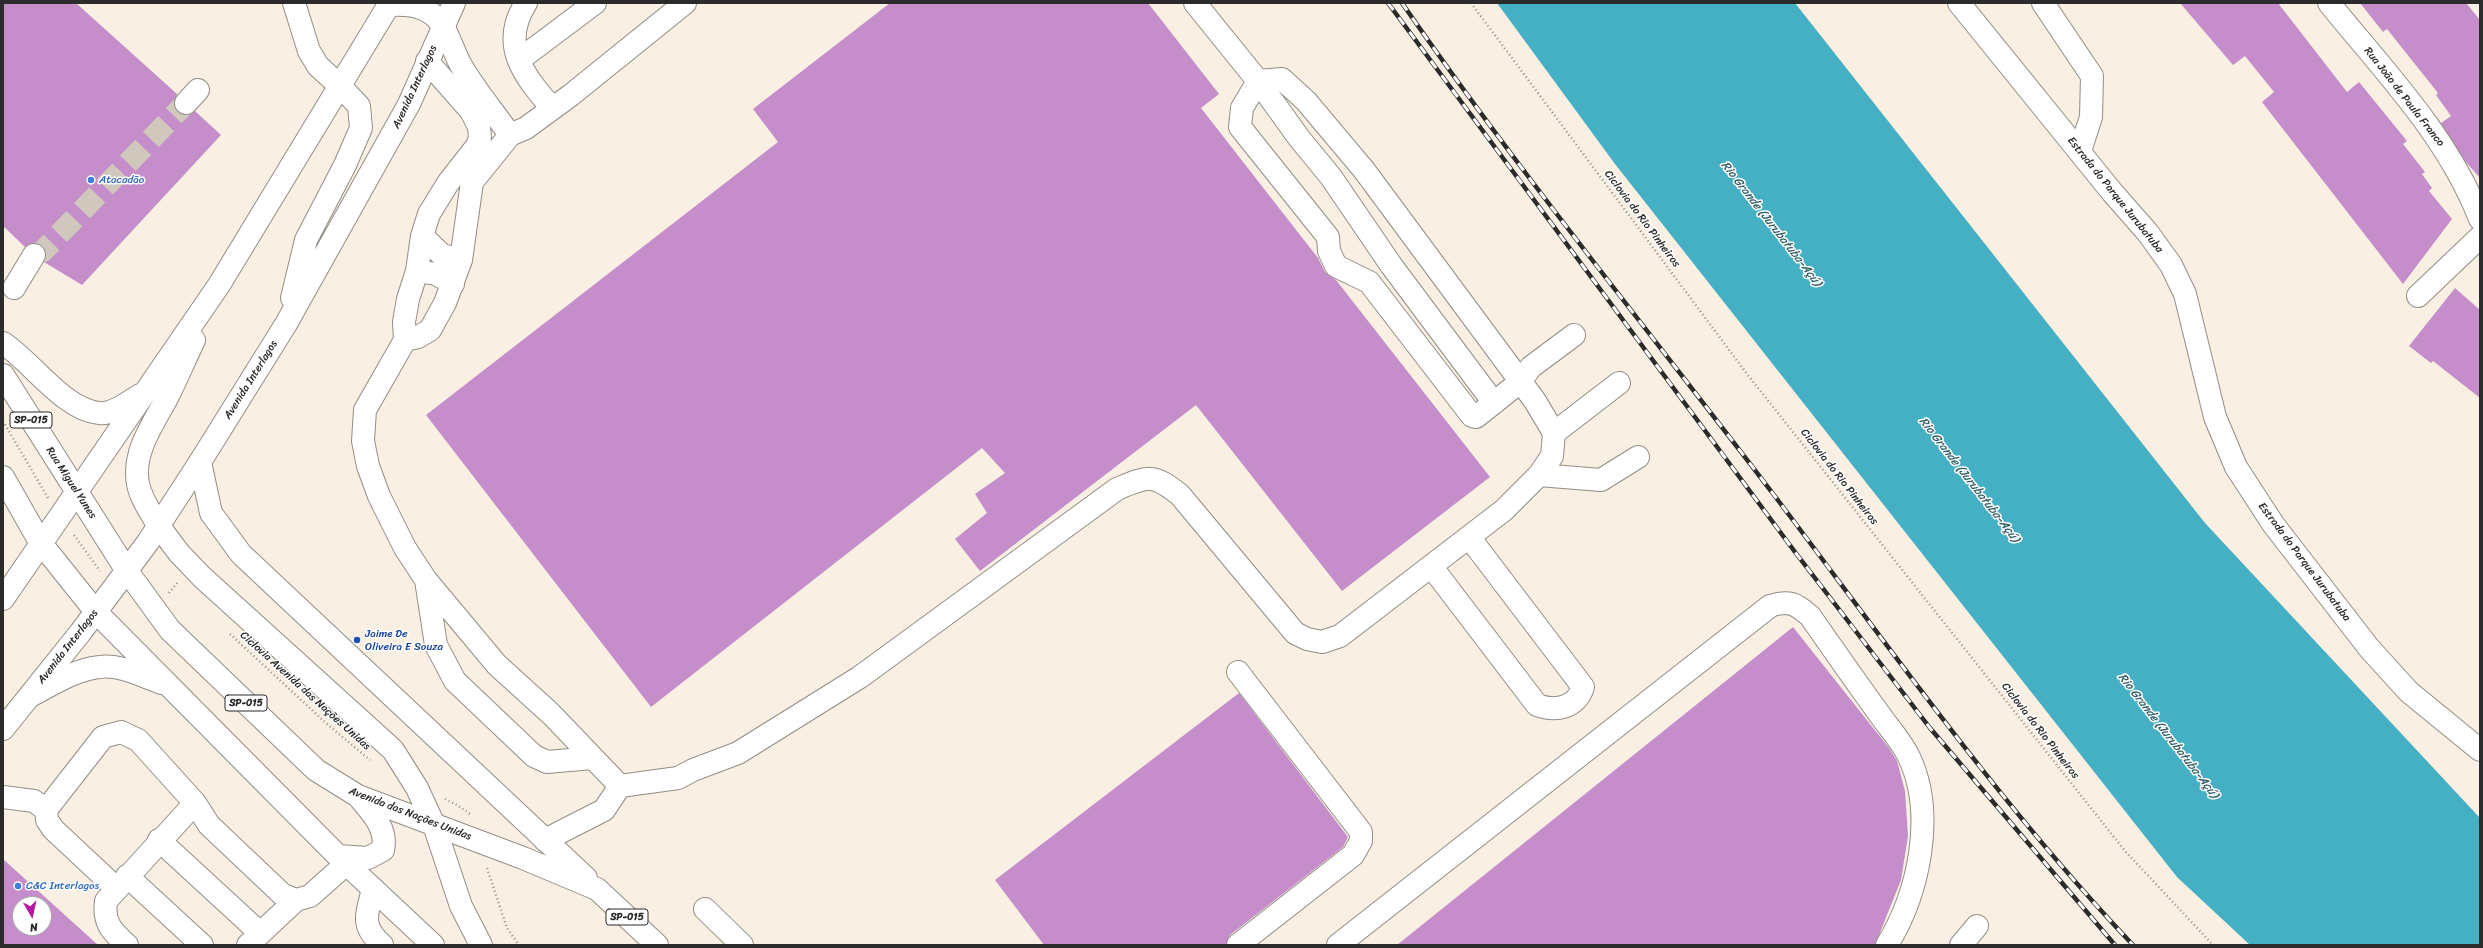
<!DOCTYPE html>
<meta charset="utf-8">
<style>
body{margin:0}
#map{position:relative;width:2483px;height:948px;overflow:hidden;background:#f9efe2;font-family:Sriracha,sans-serif}
canvas{display:block}
.frame{position:absolute;inset:0;border:4px solid #2b2b2b;pointer-events:none}
.north{position:absolute;left:12px;top:896px;width:40px;height:40px;box-sizing:border-box;background:#fff;border:1px solid #aaa;border-radius:50%;rotate:171deg;font-size:11px;font-weight:700;line-height:16px;text-align:center;color:#2b2b2b}
.north::after{content:'';display:block;margin:auto;width:14px;height:18px;background:#b5179e;clip-path:polygon(50% 0,100% 100%,50% 72%,0 100%)}
</style>
<div id="map">
<canvas width="2483" height="948"></canvas>
<div class="frame"></div>
<div class="north">N</div>
</div>
<script>
const c = document.querySelector('canvas').getContext('2d');
c.lineJoin = 'round';
function paint(path, color) { c.fillStyle = color; c.fill(path, 'evenodd'); }
function stroke(path, color, width, dash) { c.strokeStyle = color; c.lineWidth = width; c.lineCap = dash ? 'butt' : 'round'; c.setLineDash(dash || []); c.stroke(path); }
function label(font, color, halo, rows, align = 'center') {
  c.font = font + ' Sriracha,sans-serif'; c.lineWidth = 3; c.setLineDash([]); c.textBaseline = 'middle'; c.strokeStyle = halo; c.fillStyle = color; for (const [text, x, y, turn = 0] of rows) {
    c.save(); c.translate(x, y); c.rotate((+turn || 0) * Math.PI / 180); c.textAlign = isNaN(turn) ? turn : align; if (halo) c.strokeText(text, 0, 0); c.fillText(text, 0, 0); c.restore();
  }
}
const water = new Path2D(`
 M 1497,3 L 1795,3 L 2205,523 L 2480,818 L 2480,945 L 2250,945 L 2177,877 L 1615,164 Z`);
const building = new Path2D(`
 M 3,3 L 76,3 L 177,94 L 174,106 L 178,112 L 189,115 L 195,111 L 221,135 L 82,285 L 44,262 L 46,255 L 41,245 L 34,243 L 25,247 L 3,226 Z
 M 890,3 L 1148,3 L 1219,94 L 1201,108 L 1318,258 L 1325,272 L 1336,280 L 1490,477 L 1342,591 L 1196,405 L 980,571 L 955,539 L 987,513 L 975,494 L 1005,473 L 982,448 L 651,707 L 426,415 L 778,142 L 753,109 Z
 M 2180,3 L 2278,3 L 2347,92 L 2359,82 L 2407,141 L 2403,144 L 2425,172 L 2422,174 L 2432,188 L 2429,191 L 2452,219 L 2403,284 L 2262,102 L 2274,92 L 2245,56 L 2233,65 Z
 M 2360,3 L 2466,3 L 2480,20 L 2480,178 L 2465,161 L 2441,123 L 2451,116 L 2436,95 L 2438,93 L 2387,29 L 2383,32 Z
 M 2455,288 L 2480,310 L 2480,398 L 2433,361 L 2431,363 L 2409,346 Z
 M 1793,627 L 1889,748 L 1897,761 L 1905,791 L 1908,836 L 1901,880 L 1875,945 L 1397,945 Z
 M 1239,693 L 1348,837 L 1343,847 L 1230,935 L 1226,945 L 1044,945 L 995,880 Z
 M 3,859 L 98,945 L 3,945 ZM 20,904 L 44,904 L 44,928 L 20,928 Z`);
const minorTunnel = new Path2D(`
 M 34,255 L 43,251 L 186,103`);
const path = new Path2D(`
 M 1471,3 L 1747,374 L 2125,851 L 2213,945
 M 3,421 L 48,498
 M 74,535 L 100,571
 M 169,593 L 178,582
 M 230,634 L 327,724 L 370,760
 M 445,799 L 457,805 L 470,814
 M 487,868 L 507,928 L 519,945`);
const minor = new Path2D(`
 M 294,3 L 309,51 L 318,66 L 340,86
 M 526,3 C 499,45 524,76 552,108
 M 1959,3 L 2112,192 L 2148,233 L 2171,265 L 2185,294 L 2215,417 L 2236,467 L 2273,524 L 2369,648 L 2409,692 L 2480,750
 M 2043,3 L 2092,76 L 2091,117 L 2080,151
 M 2329,3 C 2384,71 2448,136 2480,219
 M 389,5 C 405,4 419,5 432,14 C 448,26 452,51 462,67 C 476,91 494,112 510,135 L 472,182 L 461,260 L 445,303 L 430,330 L 418,337 L 405,340
 M 519,60 L 595,3
 M 427,61 L 471,111 L 479,127 L 480,138 L 477,146 L 448,183 L 429,214 L 422,236 L 417,271 L 408,299 L 404,322 L 405,340 L 365,410 L 363,441 L 368,466 L 379,496 L 405,548 L 426,580 L 497,665 L 551,714 L 620,786
 M 186,103 L 198,90
 M 510,135 L 526,128 L 571,95 L 685,3
 M 422,236 L 442,255 L 461,260
 M 417,271 L 436,274 L 453,284
 M 14,288 L 34,255
 M 2418,296 L 2480,237
 M 1494,403 L 1391,265 L 1331,177 L 1299,138 L 1258,81 L 1242,108 L 1240,127 L 1328,237 L 1329,251 L 1336,266 L 1369,282 L 1472,416 L 1476,417 L 1520,382 L 1531,367 L 1574,335
 M 1554,433 L 1619,383
 M 1539,475 L 1601,480 L 1638,457
 M 1431,566 L 1537,705 C 1556,712 1576,708 1583,687 L 1469,537
 M 426,580 L 436,645 L 455,681 L 534,756 L 547,762 L 593,758
 M 3,797 L 34,801 L 46,810
 M 159,840 L 260,933
 M 545,840 L 604,810 L 620,786 L 678,778 L 693,770 L 738,753 L 860,677 L 1117,489 C 1148,476 1153,473 1180,495 L 1295,633 L 1307,639 L 1322,642 L 1340,636 L 1504,510 L 1539,475 L 1552,456 L 1554,433 L 1535,401 L 1364,170 L 1306,101 L 1282,79 L 1258,81 L 1195,3
 M 127,876 L 202,945
 M 116,888 L 53,829 L 47,820 L 46,810 L 103,737 L 121,732 L 138,740 L 195,803
 M 373,889 C 367,915 360,925 382,945
 M 705,909 L 742,945
 M 127,945 C 111,931 103,922 106,901 L 195,803 L 209,825 L 283,895 L 296,900
 M 248,945 L 296,900 L 310,896 L 346,864
 M 1238,945 L 1353,855 L 1361,841 L 1361,832 L 1238,672
 M 1338,945 L 1770,606 C 1789,600 1795,603 1810,616 C 1833,649 1856,682 1880,715 C 1889,728 1902,742 1909,757 C 1936,814 1919,893 1887,945
 M 1961,945 L 1977,926`);
const major = new Path2D(`
 M 292,298 L 306,240 L 345,165 L 361,128 L 359,106 L 340,86
 M 3,343 C 32,362 64,410 99,413 C 113,415 128,402 140,395
 M 3,375 L 127,571
 M 3,477 L 40,542 L 96,612
 M 158,525 C 151,513 141,499 138,484 C 132,451 154,423 168,396 C 177,378 185,359 194,340
 M 3,599 L 219,285 L 390,3
 M 3,729 L 80,633 L 148,542 L 200,462 L 286,324 L 409,104 L 454,3`);
const highway = new Path2D(`
 M 200,462 L 211,513 L 241,554 L 586,878
 M 158,525 L 179,553 L 202,577 L 393,750 L 417,788 L 434,825 L 461,906 L 481,945
 M 127,571 L 170,630 L 316,770 L 358,796 L 523,858 L 597,889 L 657,945
 M 96,612 L 338,856 L 433,945
 M 32,695 C 53,684 76,669 100,667 C 120,664 144,677 162,683
 M 338,856 L 368,858 L 383,850 C 388,828 371,812 358,796`);
const rail = new Path2D(`
 M 1388,3 L 1795,552 L 1930,728 L 2115,945
 M 1402,3 C 1519,172 1650,332 1774,495 C 1890,648 2001,806 2133,945`);
const markers = [
 [91,180,4,"#3f7fe0"],
 [357,640,4,"#1a4fb4"],
 [18,886,4,"#3f7fe0"]
];
const shields = [
 [31,420,42],
 [246,703,42],
 [627,917,42]
];
const shieldNames = [
 ["SP-015",31,420],
 ["SP-015",246,703],
 ["SP-015",627,917]
];
const streetNames = [
 ["Avenida Interlagos",415,87,-65],
 ["Rua João de Paula Franco",2404,97,52],
 ["Estrada do Parque Jurubatuba",2115,195,51],
 ["Ciclovia do Rio Pinheiros",1642,219,53],
 ["Avenida Interlagos",251,380,-58],
 ["Ciclovia do Rio Pinheiros",1839,477,52],
 ["Rua Miguel Yunes",71,483,57],
 ["Estrada do Parque Jurubatuba",2304,562,53],
 ["Avenida Interlagos",68,647,-52],
 ["Ciclovia Avenida das Nações Unidas",305,691,42],
 ["Ciclovia do Rio Pinheiros",2040,731,52],
 ["Avenida das Nações Unidas",410,814,21]
];
const shopNames = [
 ["Atacadão",99,180],
 ["C&C Interlagos",26,886]
];
const transitNames = [
 ["Jaime De",365,634],
 ["Oliveira E Souza",365,647]
];
const waterNames = [
 ["Rio Grande (Jurubatuba-Açú)",1771,224,52],
 ["Rio Grande (Jurubatuba-Açú)",1969,480,52],
 ["Rio Grande (Jurubatuba-Açú)",2168,736,52]
];
paint(water, '#45b0c3');
paint(building, '#c58ecb');
stroke(minorTunnel, '#d0c8bd', 22, [22, 11]);
stroke(minor, '#928d86', 24);
stroke(major, '#928d86', 24);
stroke(highway, '#928d86', 24);
stroke(path, '#928d86', 2.5, [1, 3]);
stroke(minor, '#fff', 22);
stroke(major, '#fff', 22);
stroke(highway, '#fff', 22);
stroke(rail, '#2b2b2b', 4.5);
stroke(rail, '#fff', 3, [9]);
for (const [x, y, r, color] of markers) { const dot = new Path2D(); dot.arc(x, y, r, 0, 2 * Math.PI); c.fillStyle = color; c.fill(dot); stroke(dot, '#fff', 1.5); }
for (const [x, y, w] of shields) { const box = new Path2D(); box.roundRect(x - w / 2, y - 8, w, 16, 3); c.fillStyle = '#fff'; c.fill(box); stroke(box, '#2b2b2b', 1); }
label('bold 10px', '#2b2b2b', null, shieldNames);
label('11px', '#2b2b2b', '#fff', streetNames);
label('11px', '#366cbe', '#fff', shopNames, 'left');
label('11px', '#164399', '#fff', transitNames, 'left');
label('italic 12px', '#356068', '#fff', waterNames);
</script>
